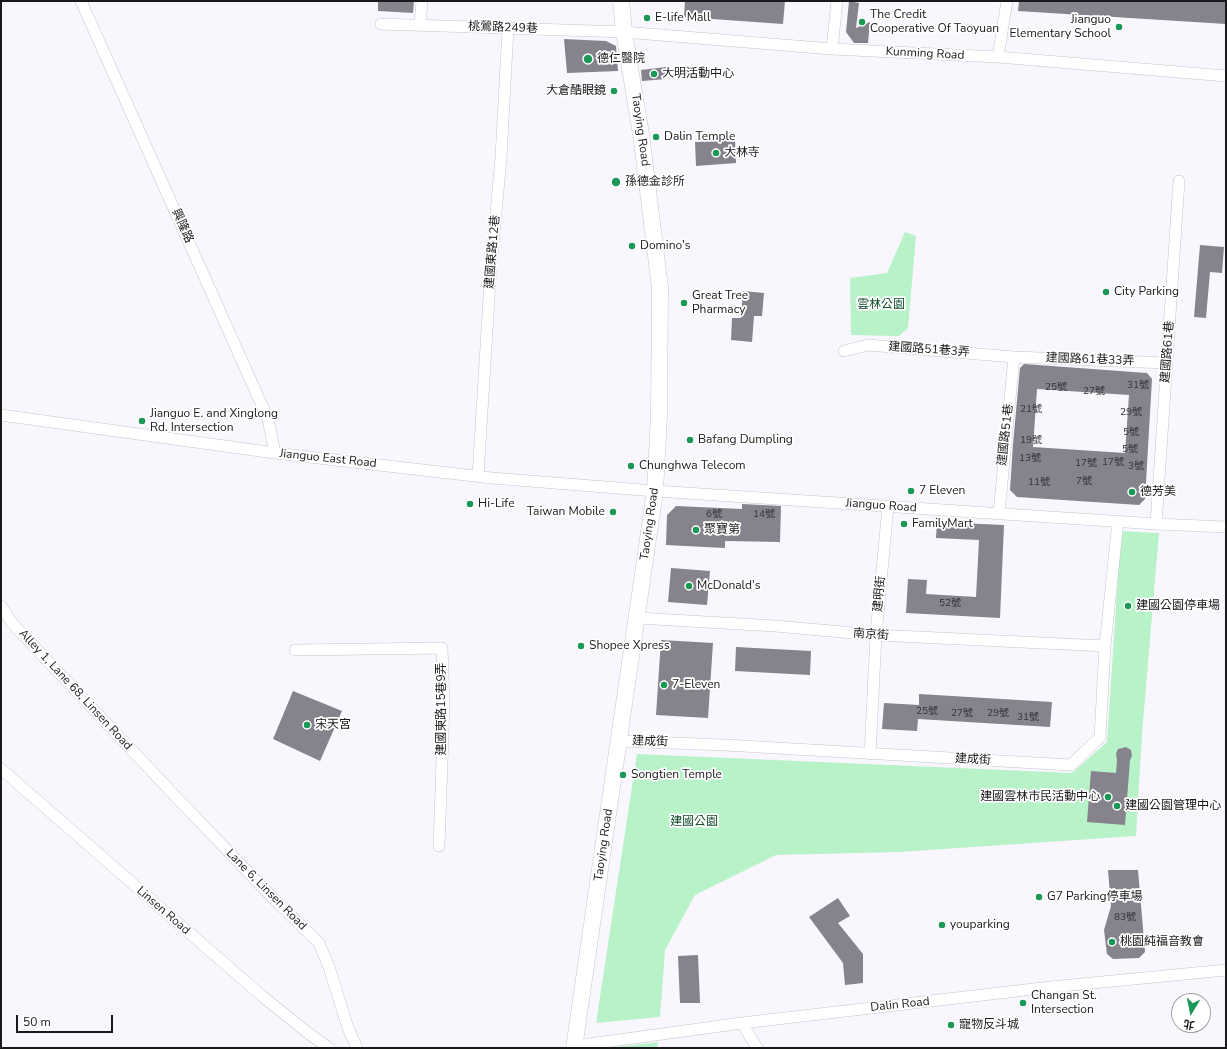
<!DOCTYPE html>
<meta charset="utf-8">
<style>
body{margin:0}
#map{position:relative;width:1227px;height:1049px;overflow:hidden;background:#f9f6fe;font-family:"Nunito Sans","Noto Sans TC",sans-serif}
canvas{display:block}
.frame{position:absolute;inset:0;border:2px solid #19181b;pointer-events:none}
.north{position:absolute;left:1171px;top:993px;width:40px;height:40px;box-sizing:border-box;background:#fff;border:1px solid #a3a3a4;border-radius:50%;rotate:190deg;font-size:11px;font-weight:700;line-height:16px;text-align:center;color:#19181b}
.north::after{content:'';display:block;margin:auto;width:14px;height:18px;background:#1b9856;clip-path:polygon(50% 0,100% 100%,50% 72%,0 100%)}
.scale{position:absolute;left:16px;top:1015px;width:97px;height:18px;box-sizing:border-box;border:2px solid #19181b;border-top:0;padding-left:5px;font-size:12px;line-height:14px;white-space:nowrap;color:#19181b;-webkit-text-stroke:3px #fff;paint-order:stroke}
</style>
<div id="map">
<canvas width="1227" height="1049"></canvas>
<div class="frame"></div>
<div class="north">北</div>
<div class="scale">50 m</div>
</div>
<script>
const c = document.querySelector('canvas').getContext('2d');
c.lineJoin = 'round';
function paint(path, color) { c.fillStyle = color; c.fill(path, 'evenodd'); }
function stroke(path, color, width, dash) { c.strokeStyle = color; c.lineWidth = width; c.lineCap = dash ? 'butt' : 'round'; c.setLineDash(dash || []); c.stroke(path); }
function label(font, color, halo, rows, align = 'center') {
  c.font = font + ' "Nunito Sans","Noto Sans TC",sans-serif'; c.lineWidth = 3.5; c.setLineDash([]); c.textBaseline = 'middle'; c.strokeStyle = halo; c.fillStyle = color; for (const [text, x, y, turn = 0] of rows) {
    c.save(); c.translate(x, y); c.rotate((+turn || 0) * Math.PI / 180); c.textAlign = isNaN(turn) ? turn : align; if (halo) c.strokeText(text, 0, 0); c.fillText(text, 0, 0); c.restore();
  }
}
const green = new Path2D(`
 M 905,232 L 916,236 L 908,328 L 899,336 L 851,335 L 850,278 L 887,273 Z
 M 1121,531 L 1159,533 L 1142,734 L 1136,836 L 899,852 L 776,855 L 695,895 L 665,950 L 660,1017 L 596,1023 L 637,754 L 1072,773 L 1107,742 Z
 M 658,1042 L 657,1048 L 608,1048 Z`);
const building = new Path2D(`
 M 378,1 L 414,1 L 413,13 L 378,11 Z
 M 685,1 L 785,1 L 783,24 L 684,17 Z
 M 849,1 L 859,3 L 856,28 L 870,22 L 868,43 L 854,43 L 846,32 Z
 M 1019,1 L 1204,1 L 1226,2 L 1226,24 L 1018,11 Z
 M 564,39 L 606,41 L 616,46 L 618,71 L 567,73 Z
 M 666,67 L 666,79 L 642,81 L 641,70 Z
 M 735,140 L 736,163 L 696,166 L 695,142 Z
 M 1200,245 L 1224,247 L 1222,273 L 1210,272 L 1206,318 L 1194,317 Z
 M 743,291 L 764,293 L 762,316 L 754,316 L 752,342 L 731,340 L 732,318 L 741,318 Z
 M 1024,364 L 1147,373 L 1152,379 L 1145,499 L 1139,505 L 1017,497 L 1010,490 L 1013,444 L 1020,368 ZM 1037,389 L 1129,395 L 1125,453 L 1033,447 Z
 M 742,504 L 781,506 L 780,542 L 725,541 L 725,548 L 666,545 L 667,515 L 676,506 L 742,509 Z
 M 937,522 L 1004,525 L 1000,618 L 906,613 L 908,579 L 927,580 L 926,594 L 976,597 L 979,540 L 936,538 Z
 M 671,568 L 710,571 L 707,605 L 668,602 Z
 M 661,640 L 713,643 L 708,718 L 656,715 Z
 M 736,647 L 811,651 L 810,675 L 735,671 Z
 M 293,691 L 342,711 L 320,761 L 273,739 Z
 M 919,694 L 1052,702 L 1050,727 L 918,719 L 917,731 L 882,729 L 884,703 L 919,705 Z
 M 1126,747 L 1131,750 L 1132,756 L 1130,760 L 1125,825 L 1087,822 L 1091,771 L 1116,773 L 1117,760 L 1116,754 L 1118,749 Z
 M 1108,870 L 1138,870 L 1145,952 L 1139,958 L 1113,959 L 1107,954 L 1104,930 L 1111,906 Z
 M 838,898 L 850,916 L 838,923 L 863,954 L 863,983 L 845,985 L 843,963 L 809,917 Z
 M 698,955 L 700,1003 L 680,1003 L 678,956 Z`);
const minor = new Path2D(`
 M 81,1 L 268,419 L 275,453
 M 381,24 L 624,32 L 832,49 L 998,57 L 1226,76
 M 420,25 L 422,1
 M 832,49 L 837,1
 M 998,57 L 1007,1
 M 844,351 L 868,345 L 1014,357 L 1167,363
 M 1,415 L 275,453 L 492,478 L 655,491 L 1156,524 L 1226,527
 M 478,476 L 491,266 L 501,158 L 508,28
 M 999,513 L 1014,357
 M 1156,524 L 1179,181
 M 1,606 L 12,623 L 177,798 L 272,897 L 319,943 L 329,967 L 348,1028 L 357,1048
 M 637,618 L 775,626 L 876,635 L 1105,646
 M 295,650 L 442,648 L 444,704 L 439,846
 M 619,741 L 725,745 L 1071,765 L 1100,737 L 1105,646 L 1118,521
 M 870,754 L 876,635 L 888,506
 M 1,769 L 262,996 L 308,1033 L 329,1048
 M 742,1023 L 757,1048
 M 575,1046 L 742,1023 L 1051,987 L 1226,970`);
const secondary = new Path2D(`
 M 574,1048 L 655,491 L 659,416 L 660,288 L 641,134 L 624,32 L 621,1`);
const markers = [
 [647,18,4,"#1b9856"],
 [862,22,4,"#1b9856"],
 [1119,27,4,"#1b9856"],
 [588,59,5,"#1b9856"],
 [654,74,4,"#1b9856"],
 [614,91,4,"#1b9856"],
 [656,137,4,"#1b9856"],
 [716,153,4,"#1b9856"],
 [616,182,5,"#1b9856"],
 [632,246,4,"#1b9856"],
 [1106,292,4,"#1b9856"],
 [684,303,4,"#1b9856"],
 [142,421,4,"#1b9856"],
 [690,440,4,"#1b9856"],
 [631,466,4,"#1b9856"],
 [911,491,4,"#1b9856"],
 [1132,492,4,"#1b9856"],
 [470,504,4,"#1b9856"],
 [613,512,4,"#1b9856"],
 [904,524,4,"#1b9856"],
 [696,530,4,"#1b9856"],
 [689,586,4,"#1b9856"],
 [1128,606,4,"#1b9856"],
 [581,646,4,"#1b9856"],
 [664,685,4,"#1b9856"],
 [307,725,4,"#1b9856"],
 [623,775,4,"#1b9856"],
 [1108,797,4,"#1b9856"],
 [1117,806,4,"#1b9856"],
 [1039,897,4,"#1b9856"],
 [942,925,4,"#1b9856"],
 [1112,942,4,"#1b9856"],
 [1023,1003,4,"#1b9856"],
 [951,1025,4,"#1b9856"]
];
const numberNames = [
 ["31號",1138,386],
 ["25號",1056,388],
 ["27號",1094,392],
 ["21號",1031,410],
 ["29號",1131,413],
 ["5號",1131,433],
 ["19號",1031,441],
 ["5號",1130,450],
 ["13號",1030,459],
 ["17號",1113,463],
 ["17號",1086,464],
 ["3號",1136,467],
 ["7號",1084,482],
 ["11號",1039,483],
 ["6號",714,515],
 ["14號",764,515],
 ["52號",950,604],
 ["25號",927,712],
 ["27號",962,714],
 ["29號",998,714],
 ["31號",1028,718],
 ["83號",1125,918]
];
const poiNames = [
 ["The Credit",870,15],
 ["Cooperative Of Taoyuan",870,29],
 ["E-life Mall",655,18],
 ["Jianguo",1111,20,"right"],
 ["Elementary School",1111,34,"right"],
 ["德仁醫院",597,59],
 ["大明活動中心",662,74],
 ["大倉酷眼鏡",606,91,"right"],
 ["Dalin Temple",664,137],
 ["大林寺",724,153],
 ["孫德金診所",625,182],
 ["Domino's",640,246],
 ["City Parking",1114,292],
 ["Great Tree",692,296],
 ["Pharmacy",692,310],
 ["Jianguo E. and Xinglong",150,414],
 ["Rd. Intersection",150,428],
 ["Bafang Dumpling",698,440],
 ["Chunghwa Telecom",639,466],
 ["7 Eleven",919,491],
 ["德芳美",1140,492],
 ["Hi-Life",478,504],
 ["Taiwan Mobile",605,512,"right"],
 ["FamilyMart",912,524],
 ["聚寶第",704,530],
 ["McDonald's",697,586],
 ["建國公園停車場",1136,606],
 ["Shopee Xpress",589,646],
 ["7-Eleven",672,685],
 ["宋天宮",315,725],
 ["Songtien Temple",631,775],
 ["建國雲林市民活動中心",1100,797,"right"],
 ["建國公園管理中心",1125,806],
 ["G7 Parking停車場",1047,897],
 ["youparking",950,925],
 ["桃園純福音教會",1120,942],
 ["Changan St.",1031,996],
 ["Intersection",1031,1010],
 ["寵物反斗城",959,1025]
];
const streetNames = [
 ["桃鶯路249巷",503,28,2],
 ["Kunming Road",925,54,3],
 ["Taoying Road",640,130,82],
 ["興隆路",182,226,66],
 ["建國東路12巷",493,252,-85],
 ["建國路51巷3弄",929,350,4],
 ["建國路61巷",1168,352,-86],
 ["建國路61巷33弄",1090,360,2],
 ["建國路51巷",1006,435,-84],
 ["Jianguo East Road",328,459,6],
 ["Jianguo Road",881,506,4],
 ["Taoying Road",650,524,-82],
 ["建明街",880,594,-85],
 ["南京街",871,635,4],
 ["Alley 1, Lane 68, Linsen Road",75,690,47],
 ["建國東路15巷9弄",442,709,-90],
 ["建成街",650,742,2],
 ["建成街",973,760,3],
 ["Taoying Road",604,845,-82],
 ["Lane 6, Linsen Road",266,890,45],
 ["Linsen Road",163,911,41],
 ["Dalin Road",900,1005,-6]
];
const parkNames = [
 ["雲林公園",881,305],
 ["建國公園",694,822]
];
paint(green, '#b7f2c8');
paint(building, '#86838c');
stroke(minor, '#c7c4cd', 12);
stroke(secondary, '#c7c4cd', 17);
stroke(minor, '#fff', 11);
stroke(secondary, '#fff', 16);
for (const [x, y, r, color] of markers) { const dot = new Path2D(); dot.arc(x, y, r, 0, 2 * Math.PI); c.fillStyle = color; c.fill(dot); stroke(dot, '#fff', 1.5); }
label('10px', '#343337', null, numberNames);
label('12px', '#19181b', '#fff', poiNames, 'left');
label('12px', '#19181b', '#fff', streetNames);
label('12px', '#124e2c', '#fff', parkNames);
</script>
